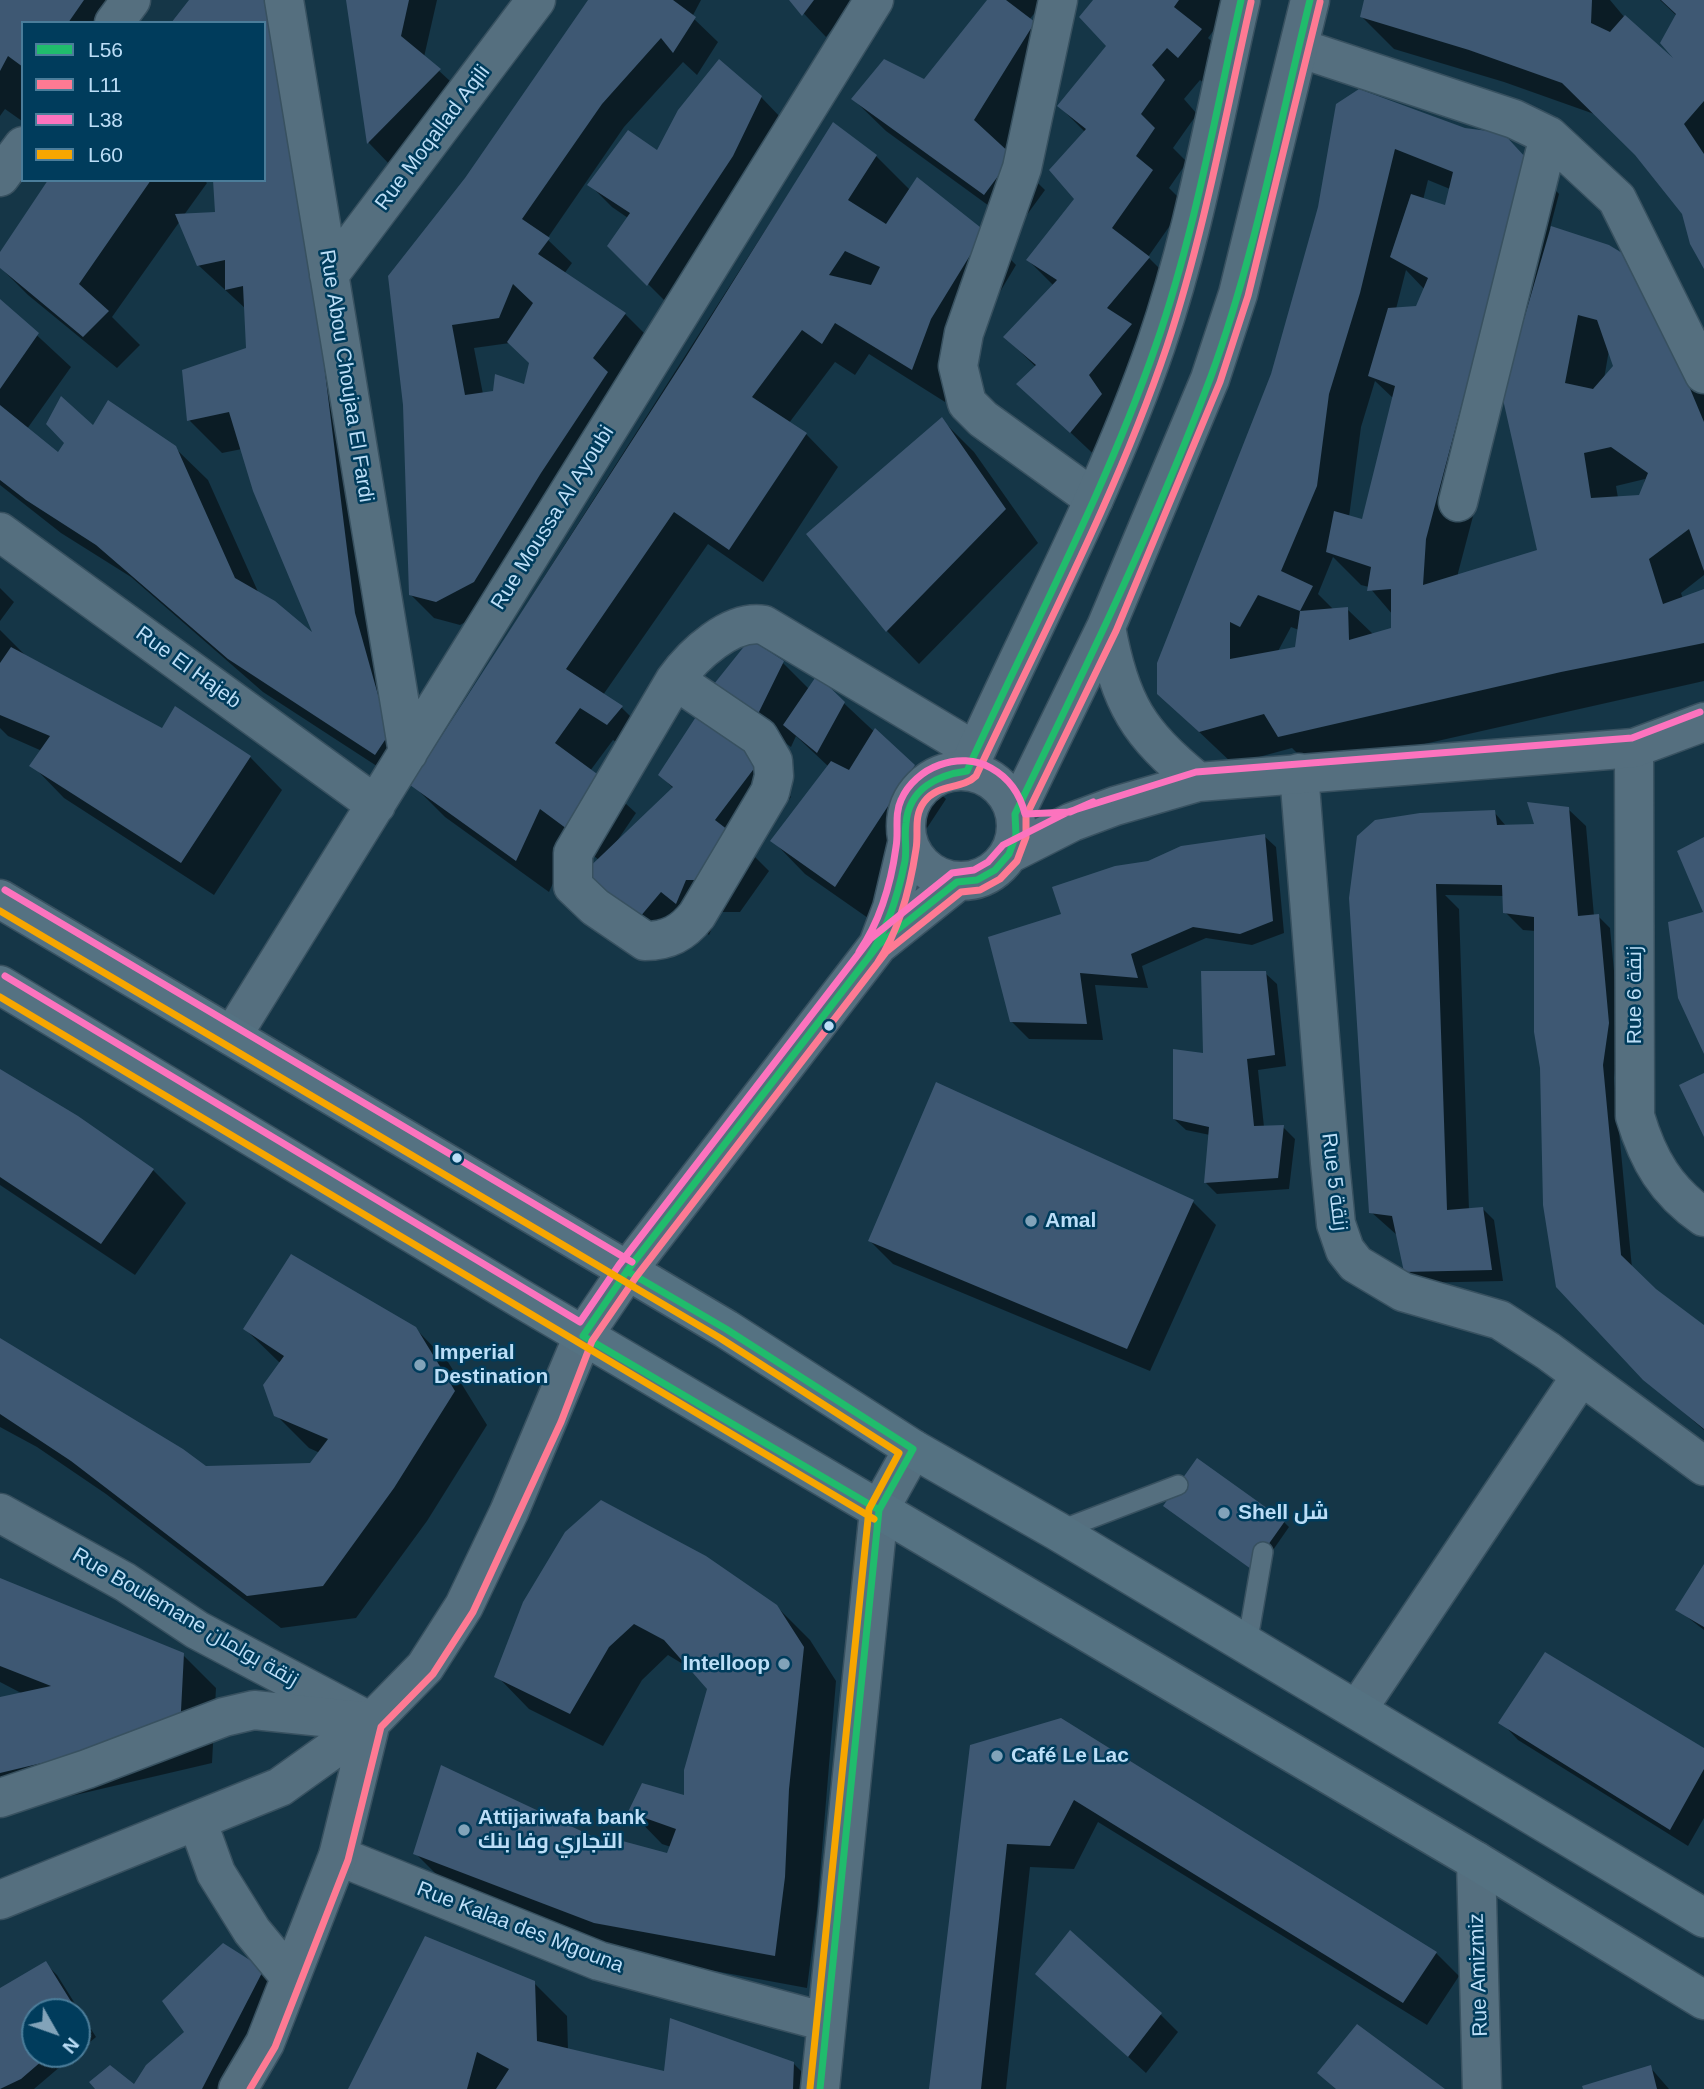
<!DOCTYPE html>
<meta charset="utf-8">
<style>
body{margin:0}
#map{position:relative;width:1704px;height:2089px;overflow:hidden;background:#153647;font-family:Helvetica,sans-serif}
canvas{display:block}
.legend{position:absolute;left:21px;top:21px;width:245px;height:161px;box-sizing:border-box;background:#003c5c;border:2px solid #4b7d9a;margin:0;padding:9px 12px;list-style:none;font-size:21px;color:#bcdef7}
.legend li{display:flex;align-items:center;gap:14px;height:35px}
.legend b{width:35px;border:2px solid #4b7d9a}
.north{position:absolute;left:21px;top:1998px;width:70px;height:70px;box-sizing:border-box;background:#003c5c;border:2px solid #4b7d9a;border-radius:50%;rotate:130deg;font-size:19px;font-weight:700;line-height:28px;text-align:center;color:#bcdef7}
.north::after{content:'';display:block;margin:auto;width:24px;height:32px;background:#82a3b9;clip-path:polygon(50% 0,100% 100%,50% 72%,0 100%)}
</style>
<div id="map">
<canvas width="1704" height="2089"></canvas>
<ul class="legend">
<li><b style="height:9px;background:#20bc6c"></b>L56</li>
<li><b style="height:9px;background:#fe7a93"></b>L11</li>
<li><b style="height:9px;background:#fc73be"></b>L38</li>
<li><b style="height:9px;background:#f7a600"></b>L60</li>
</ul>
<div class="north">N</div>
</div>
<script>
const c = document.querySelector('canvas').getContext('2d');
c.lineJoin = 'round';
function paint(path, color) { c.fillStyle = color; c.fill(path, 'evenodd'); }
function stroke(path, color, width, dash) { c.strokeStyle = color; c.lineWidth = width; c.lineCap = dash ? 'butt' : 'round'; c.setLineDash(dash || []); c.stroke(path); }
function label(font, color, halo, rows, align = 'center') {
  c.font = font + ' Helvetica,Cairo,sans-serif'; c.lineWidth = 5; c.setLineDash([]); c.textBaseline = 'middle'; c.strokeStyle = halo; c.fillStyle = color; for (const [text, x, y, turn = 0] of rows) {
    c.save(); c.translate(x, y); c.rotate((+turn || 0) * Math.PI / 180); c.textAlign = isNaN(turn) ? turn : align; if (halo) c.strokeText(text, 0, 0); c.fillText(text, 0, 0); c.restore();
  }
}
const shadow = new Path2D(`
 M 0,0 L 141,0 L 124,23 L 23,23 L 22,121 L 5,109 L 0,116 Z
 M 191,0 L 292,0 L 387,647 L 421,770 L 833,124 L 876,156 L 911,191 L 984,232 L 1016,265 L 964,352 L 945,402 L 869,354 L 855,375 L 835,362 L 789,423 L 806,434 L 838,467 L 763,582 L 708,544 L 603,695 L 622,708 L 654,740 L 641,757 L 613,740 L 590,771 L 636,813 L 613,847 L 674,789 L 660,775 L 703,709 L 791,797 L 749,851 L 769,871 L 740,912 L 719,912 L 709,935 L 695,923 L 667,956 L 599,860 L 573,840 L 549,892 L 445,817 L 411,783 L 409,787 L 263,692 L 131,577 L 61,533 L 0,485 L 0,301 L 71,367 L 27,429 L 59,454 L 93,428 L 174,447 L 208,480 L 259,594 L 316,638 L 242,449 L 222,453 L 189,420 L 248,349 L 246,309 L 198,265 L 180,221 L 112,317 L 140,345 L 117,368 L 28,295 L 0,267 L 0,256 L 50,180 L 204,180 L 207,183 L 184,215 L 217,214 L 264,180 L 264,23 Z
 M 348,0 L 437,0 L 424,57 L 463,93 L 391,166 L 369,143 Z
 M 591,0 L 701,0 L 692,17 L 718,42 L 697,75 L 683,62 L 624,127 L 547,239 L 572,263 L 564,274 L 625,314 L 648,337 L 497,605 L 460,625 L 434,618 L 410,594 L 467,179 ZM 510,343 L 531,364 L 526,386 L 483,394 L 474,348 Z
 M 791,0 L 854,0 L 826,37 Z
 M 989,0 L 1045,0 L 1029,20 L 1066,56 L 1007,153 L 1045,190 L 1018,227 L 886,131 L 853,99 L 924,81 Z
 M 1095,0 L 1236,0 L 1208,38 L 1234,63 L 1212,89 L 1200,80 L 1184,99 L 1197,114 L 1173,148 L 1187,162 L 1169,188 L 1185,204 L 1148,257 L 1182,291 L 1104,464 L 1019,384 L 1036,367 L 1005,337 L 1054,286 L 1028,260 L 1076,199 L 1085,132 L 1059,106 L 1108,46 Z
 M 1366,0 L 1610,0 L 1625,18 L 1674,61 L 1677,16 L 1660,0 L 1704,0 L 1704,265 L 1684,213 L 1638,156 L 1597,115 L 1504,82 L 1394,49 L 1361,16 Z
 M 761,97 L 784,121 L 671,307 L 609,245 L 628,218 L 612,207 L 589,184 L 658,153 Z
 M 1338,105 L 1535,168 L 1559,194 L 1550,228 L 1608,247 L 1704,380 L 1704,575 L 1681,593 L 1683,599 L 1704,591 L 1704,681 L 1313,769 L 1292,748 L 1233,764 L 1158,693 L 1273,374 L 1320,207 ZM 1428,180 L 1450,189 L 1446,207 L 1423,200 ZM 1406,270 L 1425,290 L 1418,308 L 1396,309 ZM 1609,350 L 1615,366 L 1604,379 ZM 1375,381 L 1394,399 L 1363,522 L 1349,517 L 1361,427 ZM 1504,399 L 1539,551 L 1458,576 L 1458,573 ZM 1645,479 L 1641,497 L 1618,498 L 1616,486 ZM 1333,557 L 1361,585 L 1369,587 L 1393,615 L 1393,630 L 1374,635 L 1347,609 L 1334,610 L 1318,594 ZM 1291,627 L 1299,630 L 1297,649 L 1277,653 Z
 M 942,420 L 974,452 L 1038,543 L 919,664 L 887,631 Z
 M 0,588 L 14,602 L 0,621 Z
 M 0,630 L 28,658 L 162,731 L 250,757 L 282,790 L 214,895 L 64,798 L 32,765 L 42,751 L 8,736 L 0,728 Z
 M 783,663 L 809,689 L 817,678 L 946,799 L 868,918 L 805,874 L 773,841 L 829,767 L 796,736 L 791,747 L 749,717 Z
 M 1568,809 L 1586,826 L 1594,916 L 1598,916 L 1610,928 L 1620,1035 L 1614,1078 L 1632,1268 L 1655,1290 L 1704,1327 L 1704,1430 L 1645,1379 L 1536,931 L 1523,930 L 1505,912 L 1504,896 L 1445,895 L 1459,909 L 1469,1210 L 1482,1208 L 1494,1220 L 1503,1281 L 1417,1283 L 1406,1271 L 1398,1236 L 1371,1212 L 1351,898 L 1494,812 L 1506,826 L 1536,825 Z
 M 1264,836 L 1276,847 L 1284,933 L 1252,945 L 1206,938 L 1142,966 L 1148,988 L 1095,985 L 1103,1040 L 1029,1039 L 1011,1021 L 1063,915 L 1148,862 Z
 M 1265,973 L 1277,984 L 1286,1066 L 1258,1070 L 1264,1127 L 1283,1127 L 1295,1139 L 1289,1189 L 1217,1194 L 1206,1183 L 1210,1135 L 1186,1130 L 1174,1119 L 1205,1055 Z
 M 0,1071 L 153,1170 L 186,1203 L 135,1275 L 0,1185 Z
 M 1193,1202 L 1216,1225 L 1150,1371 L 893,1264 L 870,1241 Z
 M 415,1328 L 448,1362 L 487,1425 L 427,1521 L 356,1618 L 281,1628 L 106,1494 L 37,1447 L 0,1427 L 0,1342 L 205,1468 L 311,1465 L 320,1453 L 309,1448 L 276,1415 L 281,1364 L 245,1329 Z
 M 1165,1506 L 1284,1522 L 1289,1527 L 1257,1573 Z
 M 1704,1568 L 1704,1630 L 1678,1610 Z
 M 0,1580 L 183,1655 L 216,1688 L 212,1763 L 24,1807 L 0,1816 L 0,1699 L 23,1694 L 0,1682 Z
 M 524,1603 L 776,1606 L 810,1640 L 836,1681 L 817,1910 L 807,1988 L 628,1955 L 448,1886 L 415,1853 L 614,1848 L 668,1855 L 671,1847 L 662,1844 L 630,1811 L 686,1797 L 709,1689 L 691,1669 L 668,1655 L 642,1680 L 603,1746 L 529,1709 L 497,1676 Z
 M 1501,1722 L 1704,1751 L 1704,1818 L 1688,1846 L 1518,1740 Z
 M 972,1747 L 1436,1953 L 1459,1976 L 1427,2025 L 1098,1822 L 1074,1869 L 1030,1867 L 1006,2089 L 931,2089 Z
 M 45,1963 L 57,1975 L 96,2037 L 77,2053 L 77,2012 L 35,2012 L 35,2054 L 75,2054 L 34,2089 L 0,2089 L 0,1990 Z
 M 263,1970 L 281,1988 L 228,2089 L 98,2089 L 134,2087 L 186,2033 Z
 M 1037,1974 L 1161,2015 L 1178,2032 L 1146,2073 Z
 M 534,1983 L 567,2016 L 568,2050 L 665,2073 L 793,2063 L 819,2089 L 350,2089 Z
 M 1650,2067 L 1669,2089 L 1585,2089 Z`);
const building = new Path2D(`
 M 0,0 L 84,0 L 68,23 L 23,23 L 23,67 L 8,56 L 0,71 Z
 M 189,0 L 274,0 L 293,101 L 292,166 L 312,268 L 355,613 L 389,734 L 375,755 L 228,659 L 96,545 L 26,500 L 0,480 L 0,405 L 58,452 L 64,443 L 46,424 L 61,396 L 93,425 L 108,400 L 176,446 L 235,578 L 275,601 L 312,632 L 253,491 L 229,412 L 187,421 L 182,370 L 246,348 L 243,286 L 225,290 L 225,260 L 197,266 L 175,214 L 215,212 L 213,180 L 264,180 L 264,23 L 171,23 Z
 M 346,0 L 409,0 L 401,36 L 441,69 L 367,144 Z
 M 588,0 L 673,0 L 696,17 L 673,53 L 661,38 L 602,104 L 522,219 L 550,238 L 538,254 L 626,313 L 593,358 L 608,372 L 541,473 L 474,582 L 436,602 L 409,595 L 403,405 L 388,276 L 465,178 ZM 513,284 L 533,303 L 507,342 L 529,363 L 524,384 L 495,374 L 493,391 L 465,395 L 452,325 L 499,318 Z
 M 789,0 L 814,0 L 802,16 Z
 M 987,0 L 1006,0 L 1035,22 L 974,120 L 1013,156 L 984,195 L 851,99 L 884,59 L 924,79 Z
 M 1093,0 L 1179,0 L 1174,7 L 1202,29 L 1178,58 L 1167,48 L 1152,65 L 1165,80 L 1141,114 L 1155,128 L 1136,156 L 1153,170 L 1112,228 L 1150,257 L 1107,308 L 1132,324 L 1089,375 L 1102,394 L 1070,433 L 1016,384 L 1036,365 L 1003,337 L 1057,280 L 1026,260 L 1074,199 L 1049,170 L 1086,129 L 1057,106 L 1106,46 L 1079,17 Z
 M 1364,0 L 1592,0 L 1591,23 L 1610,32 L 1625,15 L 1673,58 L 1660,43 L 1676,14 L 1661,0 L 1704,0 L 1704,101 L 1684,124 L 1704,154 L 1704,269 L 1690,244 L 1682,214 L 1635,155 L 1562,83 L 1469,50 L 1360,17 Z
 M 719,59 L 762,96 L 733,156 L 647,286 L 607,246 L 630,213 L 587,185 L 628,130 L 657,150 L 678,110 Z
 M 1359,89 L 1465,128 L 1503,133 L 1527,159 L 1426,539 L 1423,585 L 1537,550 L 1502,395 L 1551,226 L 1609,245 L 1637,262 L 1704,422 L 1704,571 L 1689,529 L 1649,559 L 1663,604 L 1704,589 L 1704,643 L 1561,672 L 1278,737 L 1264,714 L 1199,732 L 1157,694 L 1157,663 L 1271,374 L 1318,207 L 1336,104 ZM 1395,149 L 1453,172 L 1445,205 L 1411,194 L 1390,257 L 1428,278 L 1416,306 L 1388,308 L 1368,376 L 1395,386 L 1362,519 L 1334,511 L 1326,552 L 1371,567 L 1367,591 L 1391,589 L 1391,628 L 1349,640 L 1348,607 L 1300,611 L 1295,647 L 1230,659 L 1230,622 L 1240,627 L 1258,595 L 1300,611 L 1313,586 L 1281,571 L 1317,486 L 1329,394 L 1360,293 ZM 1578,315 L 1597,320 L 1613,366 L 1593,389 L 1565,383 ZM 1611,447 L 1648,473 L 1639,495 L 1591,498 L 1584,453 Z
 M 833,122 L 877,155 L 848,200 L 886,224 L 917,177 L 985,231 L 931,319 L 912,370 L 835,323 L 822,344 L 802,330 L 752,397 L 807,433 L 729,550 L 674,512 L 566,669 L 623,706 L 607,725 L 580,708 L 555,743 L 604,779 L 567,829 L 540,809 L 516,861 L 410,785 L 684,360 ZM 845,251 L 880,267 L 871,285 L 829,275 Z
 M 48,180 L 151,180 L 79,284 L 109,311 L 83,337 L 0,268 L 0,252 Z
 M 0,299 L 39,333 L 0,389 Z
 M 942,417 L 1006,509 L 886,632 L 806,534 Z
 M 750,639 L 784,661 L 757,716 L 714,684 Z
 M 11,647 L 162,728 L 175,706 L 251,756 L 181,863 L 29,766 L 50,736 L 0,715 L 0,663 Z
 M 817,675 L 845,702 L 817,753 L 783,725 Z
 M 703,706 L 759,762 L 715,820 L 737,837 L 707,880 L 686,880 L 676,904 L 661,892 L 634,924 L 579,877 L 673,787 L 658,775 Z
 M 875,728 L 915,765 L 835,887 L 770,841 L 831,761 L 849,770 Z
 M 1527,802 L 1569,807 L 1578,916 L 1599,914 L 1609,1023 L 1603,1065 L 1621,1255 L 1656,1289 L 1704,1325 L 1704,1429 L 1643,1380 L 1556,1287 L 1543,1205 L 1540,1068 L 1534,1032 L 1534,917 L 1503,913 L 1502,885 L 1436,884 L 1447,1210 L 1483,1207 L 1492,1270 L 1404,1272 L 1392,1216 L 1369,1213 L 1349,898 L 1357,836 L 1375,820 L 1420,813 L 1495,810 L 1497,825 L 1534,824 Z
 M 1265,834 L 1273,921 L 1240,934 L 1193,927 L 1131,954 L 1138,978 L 1080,973 L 1087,1024 L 1010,1022 L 988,937 L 1061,914 L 1052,887 L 1115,866 L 1148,861 L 1181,846 Z
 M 1704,837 L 1704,1054 L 1678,998 L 1668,922 L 1703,912 L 1677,851 Z
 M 1201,971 L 1266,971 L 1275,1055 L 1247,1059 L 1254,1126 L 1284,1125 L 1278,1178 L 1204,1183 L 1209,1127 L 1173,1119 L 1173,1049 L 1203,1053 Z
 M 0,1069 L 78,1116 L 154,1169 L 101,1244 L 0,1177 Z
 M 1704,1073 L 1704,1137 L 1679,1085 Z
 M 936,1082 L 1194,1200 L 1127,1349 L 868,1241 Z
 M 291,1254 L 416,1327 L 455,1391 L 394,1488 L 323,1586 L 247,1596 L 71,1461 L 0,1414 L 0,1338 L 183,1449 L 206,1466 L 310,1463 L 328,1439 L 274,1416 L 263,1385 L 284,1356 L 243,1329 Z
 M 1197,1458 L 1285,1521 L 1251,1569 L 1163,1506 Z
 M 601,1500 L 706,1556 L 777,1605 L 804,1647 L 789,1789 L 785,1877 L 775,1956 L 594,1923 L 413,1854 L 441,1765 L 613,1846 L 615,1839 L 667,1853 L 676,1829 L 628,1812 L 642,1783 L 684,1795 L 684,1770 L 707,1689 L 664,1640 L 634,1624 L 609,1647 L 570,1714 L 494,1677 L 523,1602 L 565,1532 Z
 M 1704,1564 L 1704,1627 L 1675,1610 Z
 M 0,1578 L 184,1653 L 180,1730 L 0,1773 L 0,1697 L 51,1686 L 0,1666 Z
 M 1545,1652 L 1704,1748 L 1704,1769 L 1670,1830 L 1498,1723 Z
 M 1061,1718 L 1437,1952 L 1403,2003 L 1074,1800 L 1050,1846 L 1007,1844 L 981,2089 L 929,2089 L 970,1745 Z
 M 1070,1930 L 1162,2013 L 1128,2057 L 1035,1974 Z
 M 425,1936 L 535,1981 L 537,2041 L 664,2071 L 670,2018 L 794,2062 L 793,2089 L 496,2089 L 509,2069 L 477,2052 L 467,2089 L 348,2089 Z
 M 223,1943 L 264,1969 L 202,2089 L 95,2089 L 89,2082 L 110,2065 L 134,2084 L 146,2065 L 184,2032 L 162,2001 Z
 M 46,1961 L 85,2024 L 77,2031 L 77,2012 L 35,2012 L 35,2054 L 50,2054 L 21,2079 L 0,2089 L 0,1988 Z
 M 1357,2024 L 1445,2089 L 1336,2089 L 1317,2073 Z
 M 1651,2065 L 1657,2089 L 1583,2089 L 1582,2086 Z`);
const lane = new Path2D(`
 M 1058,1531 L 1178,1485
 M 1247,1645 L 1263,1552`);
const street = new Path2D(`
 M 284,0 L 408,753
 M 1058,0 L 1022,168 L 964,333 L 958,366 L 967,403 L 983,419 L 1094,499
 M 1299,48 L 1514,119 L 1549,136 L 1617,199 L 1704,374
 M 329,275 L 536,0
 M 1458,502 L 1549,136
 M 0,532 L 376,805
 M 675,680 L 759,737 L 773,761 L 774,776 L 770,792 L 697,915 C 683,933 668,941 645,941 L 595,907 L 573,886 L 573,853 L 675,680 C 693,655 731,619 764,625 L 975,751
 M 1634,748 L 1635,1116 C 1648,1160 1666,1191 1704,1217
 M 1299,773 L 1330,1163 L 1336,1224 L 1345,1250 L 1356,1264 L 1403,1292 L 1500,1320 L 1548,1351 L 1704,1466
 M 232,1036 L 874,0
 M 0,1513 L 125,1582 L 197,1630 L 371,1722
 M 1357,1710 L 1581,1376
 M 338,1856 L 599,1961 L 826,2022
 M 1476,1861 L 1482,2089
 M 820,2089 L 879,1510 L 913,1449`);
const secondary = new Path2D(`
 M 114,23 L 131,0
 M 0,177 L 23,146
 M 1106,627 C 1120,704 1138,733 1198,782
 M906 826a55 55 0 1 1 110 0a55 55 0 1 1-110 0Z
 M 967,771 C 1030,629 1105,492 1156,345 C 1195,232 1214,116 1241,0
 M 1015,814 L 1106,627 L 1210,379 L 1238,294 L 1310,0
 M 1009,854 L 1072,822 L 1115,806 L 1198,782 L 1634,748 L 1704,722
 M 878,945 L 892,908 L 907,844
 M 0,1798 L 87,1769 L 224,1717 L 254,1710 L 371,1722
 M 198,1823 L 216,1873 L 252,1931 L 290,1977
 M 0,1900 L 280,1787 L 371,1722 L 425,1667 L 464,1606 L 509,1512 L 583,1336 L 627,1271 L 878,945 L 957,882
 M 238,2089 L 265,2043 L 338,1856 L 371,1722`);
const primary = new Path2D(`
 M 0,899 L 726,1329 L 913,1449 L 1057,1531 L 1704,1918
 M 0,985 L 523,1300 L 1476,1861 L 1704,2000`);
const bus1 = new Path2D(`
 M 868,958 C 888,929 898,896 905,861 C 907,848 904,836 906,823 C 909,789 937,775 967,771 C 1031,630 1105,492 1156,345 C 1195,233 1215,115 1241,0
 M 627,1271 L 726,1329 L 913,1449 L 879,1510 L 820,2089
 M 879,1510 L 583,1336 L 627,1271 L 878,945 L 957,882 L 977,880 L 995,870 L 1009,854 L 1016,835 L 1015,814 C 1084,671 1154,528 1210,379 C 1255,257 1279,126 1310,0`);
const bus2 = new Path2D(`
 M 878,962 C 900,929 910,889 916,849 C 919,833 913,817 924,802 C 938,783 962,790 976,776 C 1042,635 1117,494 1167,346 C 1204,234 1225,117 1251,2
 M 250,2089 L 275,2047 L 348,1860 L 381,1727 L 433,1674 L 473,1612 L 561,1422 L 592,1341 L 636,1277 L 886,952 L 961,892 L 980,890 L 1000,879 L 1017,861 L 1026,837 L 1026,816 L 1116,631 L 1220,382 L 1248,296 L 1320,2`);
const bus3 = new Path2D(`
 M 5,890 L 632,1262
 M 859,952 C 880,921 891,884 896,847 C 899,831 894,815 901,800 C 915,767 960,750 991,768 C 1009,778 1020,794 1025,814 L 1070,812 L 1093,802
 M 5,976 L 580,1322 L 619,1265 L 870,939 L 952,873 L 974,870 L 988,862 L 1003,845 L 1068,812 L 1196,772 L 1632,738 L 1700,712`);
const bus4 = new Path2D(`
 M 0,911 L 720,1338 L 899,1453 L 869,1509 L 810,2088
 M 0,997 L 874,1519`);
const markers = [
 [829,1026,6,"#bcdef7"],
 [457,1158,6,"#bcdef7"],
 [1031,1221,7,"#82a3b9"],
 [420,1365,7,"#82a3b9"],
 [1224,1513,7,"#82a3b9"],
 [784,1664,7,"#82a3b9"],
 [997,1756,7,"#82a3b9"],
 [464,1830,7,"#82a3b9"]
];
const streetNames = [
 ["Rue Moqallad Aqili",433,138,-53],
 ["Rue Abou Choujaa El Fardi",346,376,81],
 ["Rue Moussa Al Ayoubi",553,518,-58],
 ["Rue El Hajeb",188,668,36],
 ["Rue 6 زنقة",1635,995,-90],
 ["Rue 5 زنقة",1334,1182,83],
 ["Rue Boulemane زنقة بولمان",185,1618,30],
 ["Rue Kalaa des Mgouna",520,1928,21],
 ["Rue Amizmiz",1479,1975,-92]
];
const poiNames = [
 ["Amal",1045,1221],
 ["Imperial",434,1353],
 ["Destination",434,1377],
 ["Shell شل",1238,1513],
 ["Intelloop",770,1664,"right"],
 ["Café Le Lac",1011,1756],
 ["Attijariwafa bank",478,1818],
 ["التجاري وفا بنك",478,1842]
];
paint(shadow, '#0007');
paint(building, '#3e5873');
stroke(lane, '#385160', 22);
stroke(street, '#385160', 41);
stroke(secondary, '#385160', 41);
stroke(primary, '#385160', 41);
stroke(lane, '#556f7f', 19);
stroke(street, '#556f7f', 38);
stroke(secondary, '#556f7f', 38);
stroke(primary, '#557282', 38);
stroke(bus1, '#20bc6c', 7);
stroke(bus2, '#fe7a93', 7);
stroke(bus3, '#fc73be', 7);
stroke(bus4, '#f7a600', 7);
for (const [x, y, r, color] of markers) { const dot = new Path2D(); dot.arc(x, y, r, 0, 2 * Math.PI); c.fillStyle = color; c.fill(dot); stroke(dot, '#003c5c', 2.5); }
label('21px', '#bcdef7', '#003c5c', streetNames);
label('bold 21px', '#bcdef7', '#003c5c', poiNames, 'left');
</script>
